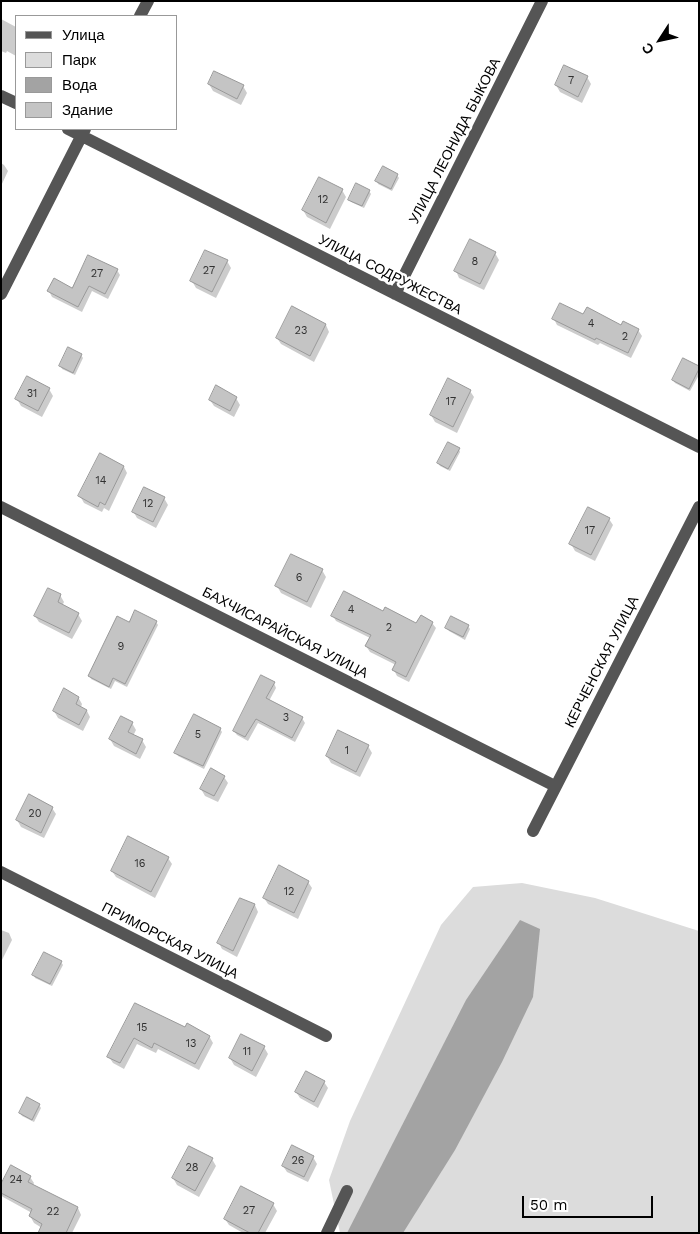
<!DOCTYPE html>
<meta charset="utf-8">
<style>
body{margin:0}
#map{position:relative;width:700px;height:1234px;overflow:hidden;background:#fff;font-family:"Work Sans",sans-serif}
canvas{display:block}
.frame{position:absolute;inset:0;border:2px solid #000;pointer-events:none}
.legend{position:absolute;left:15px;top:15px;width:162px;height:115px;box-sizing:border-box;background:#fff;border:1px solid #999;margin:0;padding:6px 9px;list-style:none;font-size:15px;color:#000}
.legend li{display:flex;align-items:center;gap:10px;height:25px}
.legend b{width:25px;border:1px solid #999}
.north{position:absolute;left:635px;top:15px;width:50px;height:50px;-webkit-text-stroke:4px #fff;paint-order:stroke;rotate:235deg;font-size:14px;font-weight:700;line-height:20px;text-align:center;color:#000}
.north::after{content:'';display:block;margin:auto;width:18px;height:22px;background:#000;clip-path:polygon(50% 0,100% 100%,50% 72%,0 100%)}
.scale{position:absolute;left:522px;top:1196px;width:131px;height:22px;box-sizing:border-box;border:2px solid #000;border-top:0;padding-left:6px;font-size:15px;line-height:18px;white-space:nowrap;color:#000;-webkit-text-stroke:4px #fff;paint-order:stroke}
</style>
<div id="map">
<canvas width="700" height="1234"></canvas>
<div class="frame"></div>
<ul class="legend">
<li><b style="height:6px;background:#555"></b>Улица</li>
<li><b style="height:14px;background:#dcdcdc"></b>Парк</li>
<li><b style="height:14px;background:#a3a3a3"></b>Вода</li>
<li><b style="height:14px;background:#c4c4c4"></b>Здание</li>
</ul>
<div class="north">С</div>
<div class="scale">50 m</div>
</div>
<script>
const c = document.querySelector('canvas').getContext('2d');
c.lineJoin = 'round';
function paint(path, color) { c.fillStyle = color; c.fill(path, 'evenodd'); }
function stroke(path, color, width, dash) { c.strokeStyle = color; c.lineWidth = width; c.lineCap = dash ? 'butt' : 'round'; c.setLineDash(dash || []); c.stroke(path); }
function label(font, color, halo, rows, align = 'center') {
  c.font = font + ' "Work Sans",sans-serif'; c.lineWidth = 5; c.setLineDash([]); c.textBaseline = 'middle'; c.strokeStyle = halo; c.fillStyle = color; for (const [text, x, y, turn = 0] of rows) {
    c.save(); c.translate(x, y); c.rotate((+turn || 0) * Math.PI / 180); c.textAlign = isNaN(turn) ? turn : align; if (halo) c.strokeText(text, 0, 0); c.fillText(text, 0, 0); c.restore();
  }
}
const green = new Path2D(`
 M 522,883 L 595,898 L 699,931 L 699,1233 L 340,1233 L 329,1180 L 350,1121 L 441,925 L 473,887 Z`);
const water = new Path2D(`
 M 520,920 L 540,929 L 533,997 L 502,1062 L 455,1150 L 403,1233 L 347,1233 L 466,1000 Z`);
const shadow = new Path2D(`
 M 1,19 L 16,27 L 16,56 L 7,51 L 6,53 L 1,51 Z
 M 587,77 L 591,84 L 582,103 L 560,92 L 556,85 Z
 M 209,84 L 243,86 L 247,93 L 241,105 L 213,91 Z
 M 1,163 L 4,165 L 8,171 L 1,186 Z
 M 397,175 L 399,178 L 392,191 L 378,184 L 377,181 Z
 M 319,178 L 342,190 L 346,197 L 330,229 L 307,217 L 303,210 Z
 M 369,191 L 371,194 L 364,208 L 351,202 L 350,200 Z
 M 495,253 L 499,260 L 484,290 L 459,278 L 456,271 Z
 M 227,261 L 231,268 L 216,298 L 196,288 L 192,281 Z
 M 117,270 L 120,275 L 108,299 L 92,291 L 82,312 L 52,297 L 49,291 L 73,289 Z
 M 292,308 L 326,325 L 329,332 L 314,362 L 281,344 L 277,338 Z
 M 584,316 L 638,330 L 642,336 L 631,358 L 600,343 L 598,345 L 557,325 L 554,319 Z
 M 81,355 L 83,358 L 75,375 L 62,369 L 61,366 Z
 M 699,368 L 699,375 L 690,391 L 675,383 L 673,380 Z
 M 49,389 L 53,396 L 42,417 L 21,406 L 17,399 Z
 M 470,391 L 474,397 L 457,433 L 435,422 L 431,415 Z
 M 236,398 L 240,405 L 234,417 L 214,406 L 210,400 Z
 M 459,449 L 460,452 L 450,471 L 440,466 L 438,463 Z
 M 124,467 L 127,473 L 109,511 L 104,508 L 102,512 L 84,503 L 80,496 Z
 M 164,498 L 168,505 L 156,528 L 137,518 L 133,511 Z
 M 609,519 L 613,525 L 595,561 L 575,551 L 571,544 Z
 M 322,570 L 326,577 L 311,608 L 281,593 L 277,586 Z
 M 60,595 L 64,602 L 62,606 L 78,614 L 82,621 L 72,639 L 39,622 L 35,616 Z
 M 384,613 L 417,625 L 432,623 L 436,628 L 409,682 L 397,676 L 394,670 L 396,665 L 370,652 L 366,646 L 370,638 L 336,621 L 333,616 Z
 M 156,622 L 158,625 L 127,687 L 115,681 L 111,689 L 91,679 L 90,676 L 129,624 Z
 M 468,626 L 470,629 L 465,640 L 449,631 L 447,628 Z
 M 274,683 L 276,688 L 269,701 L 302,718 L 305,723 L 295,742 L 258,723 L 248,741 L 237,735 L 234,731 Z
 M 78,697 L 82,704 L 81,707 L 87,711 L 90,717 L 83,731 L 58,718 L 54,711 Z
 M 132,723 L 136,730 L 133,736 L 142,740 L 146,747 L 140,759 L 114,746 L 110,739 Z
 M 220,729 L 222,732 L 204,769 L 178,756 L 176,753 Z
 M 368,746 L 372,753 L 360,777 L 331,763 L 327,756 Z
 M 224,777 L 228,783 L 218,802 L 205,796 L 201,789 Z
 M 52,808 L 56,814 L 44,838 L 21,827 L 17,820 Z
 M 168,858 L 172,864 L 155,898 L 116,877 L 112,871 Z
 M 308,882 L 312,888 L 298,919 L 268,904 L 264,898 Z
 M 241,899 L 255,905 L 258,912 L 237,957 L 222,949 L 219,943 Z
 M 1,930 L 9,933 L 12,940 L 1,962 Z
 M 61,962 L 63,965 L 52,986 L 35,978 L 34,975 Z
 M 135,1005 L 185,1029 L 209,1036 L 213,1043 L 199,1070 L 158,1049 L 156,1053 L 137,1044 L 124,1069 L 113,1063 L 109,1057 Z
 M 264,1047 L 268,1054 L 256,1077 L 234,1065 L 230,1058 Z
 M 324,1082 L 328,1088 L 318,1108 L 300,1098 L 296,1092 Z
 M 39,1105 L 41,1108 L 34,1122 L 22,1116 L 20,1113 Z
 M 313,1157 L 317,1164 L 308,1182 L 287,1172 L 283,1166 Z
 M 212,1159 L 216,1166 L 199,1197 L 177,1185 L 173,1178 Z
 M 30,1177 L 34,1183 L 33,1185 L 78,1208 L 81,1215 L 72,1233 L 40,1233 L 42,1228 L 34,1223 L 30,1216 L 32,1213 L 3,1197 L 1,1195 L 1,1186 Z
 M 273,1204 L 277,1211 L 265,1233 L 243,1233 L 229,1225 L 225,1219 Z`);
const building = new Path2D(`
 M 564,65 L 588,76 L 578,97 L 555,85 Z
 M 214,71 L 244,85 L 237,99 L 208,84 Z
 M 383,166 L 398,174 L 391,189 L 375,181 Z
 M 319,177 L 343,189 L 326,223 L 302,210 Z
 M 356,183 L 370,190 L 362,206 L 348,200 Z
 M 470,239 L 496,252 L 480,284 L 454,271 Z
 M 205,250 L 228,260 L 212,292 L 190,281 Z
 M 88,255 L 118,269 L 105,294 L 89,286 L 78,307 L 47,291 L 54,278 L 72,288 Z
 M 560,303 L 583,314 L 587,307 L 621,325 L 623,321 L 639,329 L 628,353 L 596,338 L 595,340 L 552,319 Z
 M 292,306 L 326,324 L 310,356 L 276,338 Z
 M 68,347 L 82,354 L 73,373 L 59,366 Z
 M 683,358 L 699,366 L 699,369 L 689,389 L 672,380 Z
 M 27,376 L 50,388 L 38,411 L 15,399 Z
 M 448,378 L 471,390 L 453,427 L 430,415 Z
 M 216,385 L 237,397 L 230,411 L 209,400 Z
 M 448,442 L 460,448 L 448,469 L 437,463 Z
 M 100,453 L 124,466 L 105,505 L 100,502 L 98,507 L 78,496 Z
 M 144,487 L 165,497 L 153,522 L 132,512 Z
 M 588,507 L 610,518 L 591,555 L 569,544 Z
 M 291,554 L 323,569 L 307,602 L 275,586 Z
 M 48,588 L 61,594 L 58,602 L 79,613 L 69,633 L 34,616 Z
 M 344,591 L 383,611 L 385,607 L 416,623 L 421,615 L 433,622 L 406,677 L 392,670 L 396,662 L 365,646 L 371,635 L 331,616 Z
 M 135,610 L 157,621 L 125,684 L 113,678 L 109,687 L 88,676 L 117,616 L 129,622 Z
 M 451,616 L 469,625 L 463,637 L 445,628 Z
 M 261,675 L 275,682 L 266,698 L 303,717 L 292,738 L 256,719 L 245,737 L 233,731 Z
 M 64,688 L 79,697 L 76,704 L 87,710 L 79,725 L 53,711 Z
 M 194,714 L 221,728 L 203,766 L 174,753 Z
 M 121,716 L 133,722 L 128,732 L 143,739 L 136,754 L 109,739 Z
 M 338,730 L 369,745 L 356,772 L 326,756 Z
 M 211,768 L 225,776 L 214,796 L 200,789 Z
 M 29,794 L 53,807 L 41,833 L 16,820 Z
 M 128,836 L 169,857 L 151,892 L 111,871 Z
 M 279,865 L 309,881 L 294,913 L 263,898 Z
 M 240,898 L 255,904 L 233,951 L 217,943 Z
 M 44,952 L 62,961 L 50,984 L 32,975 Z
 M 135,1003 L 185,1027 L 187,1023 L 210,1036 L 195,1064 L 154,1043 L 152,1048 L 134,1038 L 120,1063 L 107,1057 Z
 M 241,1034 L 265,1046 L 252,1071 L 229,1058 Z
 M 306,1071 L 325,1081 L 314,1102 L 295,1092 Z
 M 27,1097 L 40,1104 L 32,1120 L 19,1113 Z
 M 292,1145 L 314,1156 L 304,1177 L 282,1166 Z
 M 189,1146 L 213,1158 L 195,1191 L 172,1178 Z
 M 11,1165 L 31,1176 L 28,1182 L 78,1207 L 66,1233 L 38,1233 L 42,1224 L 29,1216 L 32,1209 L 1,1193 L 1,1184 Z
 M 241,1186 L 274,1203 L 258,1233 L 250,1233 L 224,1219 Z`);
const minor = new Path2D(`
 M 140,16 L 148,1
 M 1,96 L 16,103
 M 68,129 L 699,447
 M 1,294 L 85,129
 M 395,294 L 542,1
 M 1,507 L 555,786
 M 533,831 L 699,507
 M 1,872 L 326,1036
 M 327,1233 L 347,1191`);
const numberNames = [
 ["7",571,81],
 ["12",323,200],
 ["8",475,262],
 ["27",209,271],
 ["27",97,274],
 ["4",591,324],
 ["23",301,331],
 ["2",625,337],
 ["31",32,394],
 ["17",451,402],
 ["14",101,481],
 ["12",148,504],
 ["17",590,531],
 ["6",299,578],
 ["4",351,610],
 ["2",389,628],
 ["9",121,647],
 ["3",286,718],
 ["5",198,735],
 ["1",347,751],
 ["20",35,814],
 ["16",140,864],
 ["12",289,892],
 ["15",142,1028],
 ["13",191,1044],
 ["11",247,1052],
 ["26",298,1161],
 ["28",192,1168],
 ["24",16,1180],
 ["27",249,1211],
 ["22",53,1212]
];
const streetNames = [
 ["УЛИЦА ЛЕОНИДА БЫКОВА",455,141,-63],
 ["УЛИЦА СОДРУЖЕСТВА",390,275,27],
 ["БАХЧИСАРАЙСКАЯ УЛИЦА",285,633,27],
 ["КЕРЧЕНСКАЯ УЛИЦА",602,662,-63],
 ["ПРИМОРСКАЯ УЛИЦА",170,941,27]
];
paint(green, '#dcdcdc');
paint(water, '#a3a3a3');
paint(shadow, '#0003');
paint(building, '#c4c4c4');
stroke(building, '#999', 1);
stroke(minor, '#555', 12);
label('11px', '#313131', null, numberNames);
label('14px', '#000', '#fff', streetNames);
</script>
